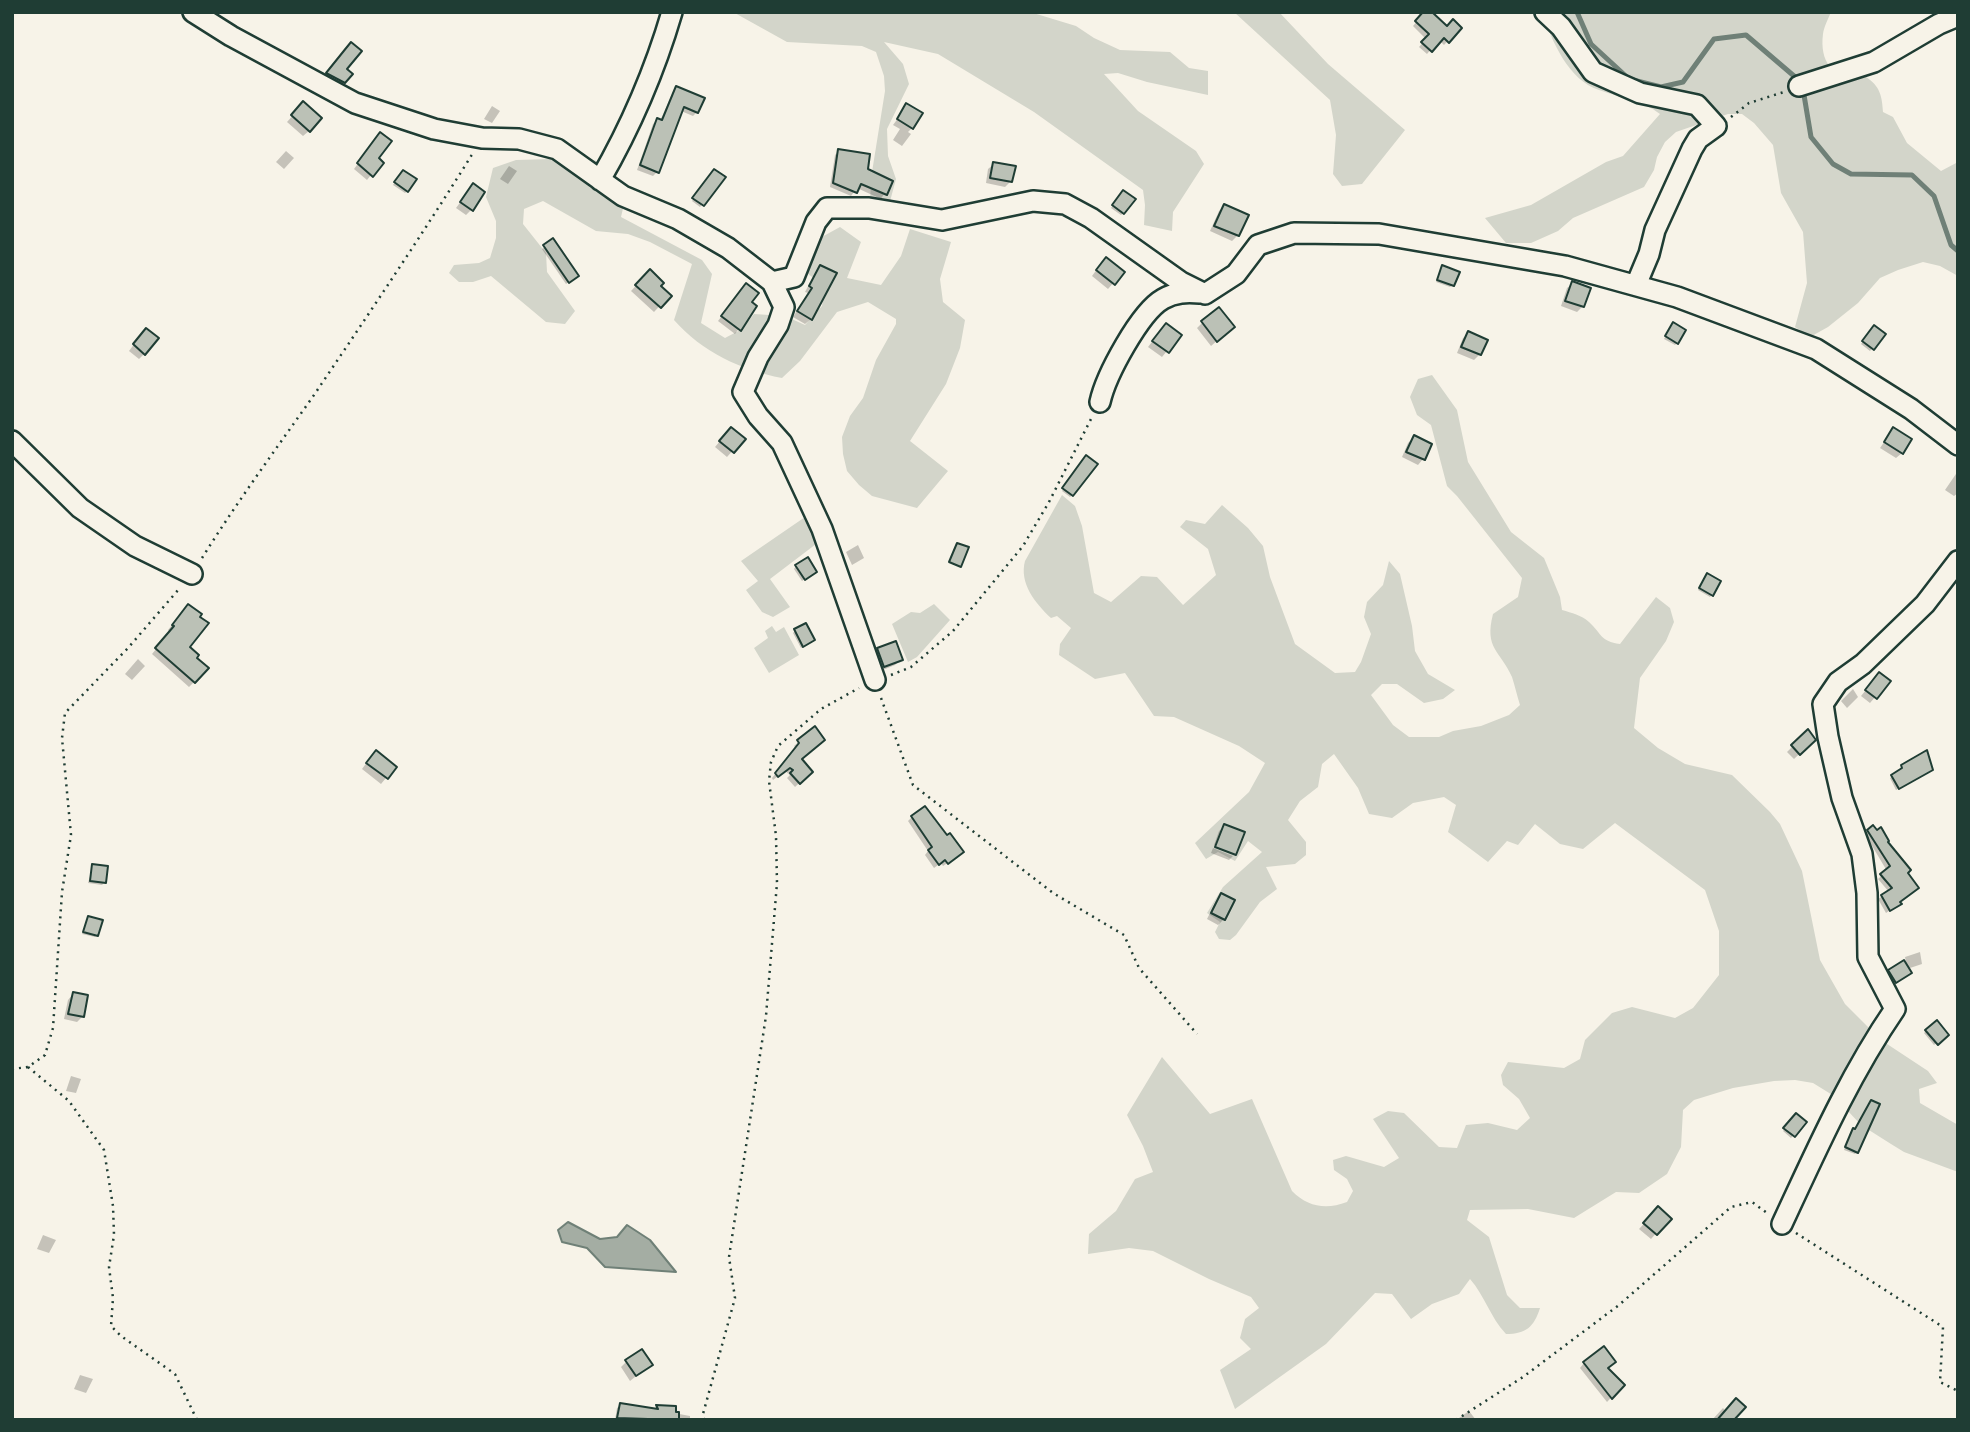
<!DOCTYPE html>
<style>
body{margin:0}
#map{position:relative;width:1970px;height:1432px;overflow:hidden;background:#f7f3e8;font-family:Dekko,sans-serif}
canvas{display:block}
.frame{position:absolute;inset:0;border:14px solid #1f3d34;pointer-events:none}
</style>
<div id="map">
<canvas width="1970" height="1432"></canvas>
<div class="frame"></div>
</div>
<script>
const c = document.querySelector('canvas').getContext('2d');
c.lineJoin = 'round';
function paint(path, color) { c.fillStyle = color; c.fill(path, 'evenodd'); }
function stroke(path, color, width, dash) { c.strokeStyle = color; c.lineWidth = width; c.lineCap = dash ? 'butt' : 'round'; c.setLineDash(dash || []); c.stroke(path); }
const green = new Path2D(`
 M 733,12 L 1030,12 L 1076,26 L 1094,38 L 1120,50 L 1170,52 L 1189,68 L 1208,71 L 1208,95 L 1147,82 L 1118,73 L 1104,74 L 1138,111 L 1196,151 L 1204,164 L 1173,212 L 1172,231 L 1144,225 L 1145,205 L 1143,190 L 1034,112 L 938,54 L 884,42 L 903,64 L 909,84 L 887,129 L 888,156 L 896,179 L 889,205 L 869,212 L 872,172 L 885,91 L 884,76 L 876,52 L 862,46 L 787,42 Z
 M 1234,12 L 1279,12 L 1328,64 L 1405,130 L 1362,184 L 1342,186 L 1333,174 L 1336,135 L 1330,100 Z
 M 1542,12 L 1831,12 C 1828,19 1824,27 1823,34 C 1819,65 1836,81 1866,77 C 1880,86 1882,96 1883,112 L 1893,117 L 1907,143 L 1941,171 L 1958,162 L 1958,276 L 1940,266 L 1923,262 L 1898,270 L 1880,278 L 1858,303 L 1828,327 L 1810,337 L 1795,327 L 1807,283 L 1803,232 L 1781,193 L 1773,145 L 1754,123 L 1742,114 L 1728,114 L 1676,132 L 1665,142 L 1657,157 L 1654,170 L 1644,187 L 1573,218 L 1558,231 L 1531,243 L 1506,243 L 1485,218 L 1531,205 L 1606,162 L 1623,156 L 1660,114 C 1642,100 1621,98 1599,90 C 1568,80 1552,41 1542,12 Z
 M 587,158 L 600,162 L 628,187 L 621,217 L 702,260 L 712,274 L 701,323 L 725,338 L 742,329 L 754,314 L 785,316 L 805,325 L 822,306 L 825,287 L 803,270 L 820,238 L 840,227 L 861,242 L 847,278 L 881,285 L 901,256 L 910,229 L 951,242 L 940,279 L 943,302 L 965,320 L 960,348 L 946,384 L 910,441 L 948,471 L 917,508 L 872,496 L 859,485 L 847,471 L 843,454 L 842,437 L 850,416 L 863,398 L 876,360 L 896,324 L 896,319 L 868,302 L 837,312 L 800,361 L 782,378 C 741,370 702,352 674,320 L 692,264 L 650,242 L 628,234 L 596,231 L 543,201 L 524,209 L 523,224 L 546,253 L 547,272 L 575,311 L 565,324 L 546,322 L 491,276 L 473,282 L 459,282 L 449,273 L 454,265 L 479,263 L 490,258 L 496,238 L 496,221 L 486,197 L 493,168 L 516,160 Z
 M 1432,375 L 1457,410 L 1468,462 L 1511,532 L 1544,558 L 1560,597 L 1562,610 C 1572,613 1581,615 1589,622 C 1602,634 1600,641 1620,644 L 1656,597 L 1670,608 L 1674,622 L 1666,641 L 1640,678 L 1634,728 L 1658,748 L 1685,764 L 1732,775 L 1770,812 L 1780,824 L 1802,871 L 1820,960 L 1845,1004 L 1881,1040 L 1928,1071 L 1937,1083 L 1919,1089 L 1920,1103 L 1958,1125 L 1958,1172 L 1904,1152 L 1891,1144 L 1861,1125 L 1834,1096 L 1813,1083 L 1795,1080 L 1774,1081 L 1733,1088 L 1694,1100 L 1683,1110 L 1681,1147 L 1667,1174 L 1639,1193 L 1616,1192 L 1574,1218 L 1528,1209 L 1470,1210 L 1467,1220 L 1489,1237 L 1507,1295 L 1520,1308 L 1540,1308 C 1534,1327 1526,1334 1506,1334 C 1490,1317 1485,1296 1470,1279 L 1459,1294 L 1432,1304 L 1411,1319 L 1392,1294 L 1375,1293 L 1326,1344 L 1235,1409 L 1220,1370 L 1251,1349 L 1240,1338 L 1245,1319 L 1259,1308 L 1251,1297 L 1209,1279 L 1153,1251 L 1129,1248 L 1088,1254 L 1089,1234 L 1116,1211 L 1135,1179 L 1153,1172 L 1143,1146 L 1127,1115 L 1162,1057 L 1210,1114 L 1252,1099 L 1292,1191 C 1308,1207 1326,1210 1347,1202 L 1353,1191 L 1347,1179 L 1334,1170 L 1333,1160 L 1346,1156 L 1384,1167 L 1399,1158 L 1373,1119 L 1388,1111 L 1404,1113 L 1439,1147 L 1457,1148 L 1466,1125 L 1488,1123 L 1517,1130 L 1530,1118 L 1519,1099 L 1503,1085 L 1501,1075 L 1508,1062 L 1564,1068 L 1580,1059 L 1585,1040 L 1612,1013 L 1632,1007 L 1675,1018 L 1693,1008 L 1719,975 L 1719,931 L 1705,890 L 1615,823 L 1583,849 L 1560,844 L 1535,824 L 1518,845 L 1507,841 L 1488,862 L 1448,832 L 1456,805 L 1444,797 L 1413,803 L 1392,818 L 1369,814 L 1358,788 L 1334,754 L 1322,764 L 1318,787 L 1300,801 L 1288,820 L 1306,842 L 1306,855 L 1295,864 L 1266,867 L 1277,889 L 1260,902 L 1236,935 L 1230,940 L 1219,939 L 1215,932 L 1220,922 L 1207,913 L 1223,887 L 1262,852 L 1248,841 L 1235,861 L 1218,852 L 1206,859 L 1195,843 L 1249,792 L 1265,763 L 1239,746 L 1174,717 L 1154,716 L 1125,673 L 1095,679 L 1059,655 L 1060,644 L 1071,628 L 1057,616 L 1051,618 C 1035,603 1019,583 1025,561 L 1062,495 L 1075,506 L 1082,526 L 1094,593 L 1111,602 L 1141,576 L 1157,577 L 1183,605 L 1216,575 L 1208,549 L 1180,527 L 1186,520 L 1205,524 L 1222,505 L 1248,528 L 1263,546 L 1270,577 L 1295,644 L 1335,673 L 1355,672 L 1361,662 L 1371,634 L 1364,617 L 1367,602 L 1383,585 L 1389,561 L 1400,574 L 1412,626 L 1415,651 L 1428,674 L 1455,690 L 1443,699 L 1424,703 L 1397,684 L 1382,684 L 1371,695 L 1393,725 L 1409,737 L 1439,737 L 1453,731 L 1481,726 L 1509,715 L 1520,705 C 1517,696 1515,686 1512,677 C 1500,650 1484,649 1493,614 L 1518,597 L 1522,578 L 1457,496 L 1447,486 L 1431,425 L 1417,415 L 1410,397 L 1418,379 Z
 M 808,515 L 820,541 L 770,579 L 790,607 L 773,617 L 762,612 L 746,590 L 758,581 L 741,561 Z
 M 934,604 L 950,620 L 917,657 L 908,662 L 892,624 L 911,612 L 920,613 Z
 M 772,626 L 776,632 L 784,627 L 799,655 L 769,673 L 754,648 L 768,638 L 765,631 Z`);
const water = new Path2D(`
 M 568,1222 L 600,1239 L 617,1237 L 627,1225 L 650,1240 L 676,1272 L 605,1267 L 587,1248 L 562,1242 L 558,1230 Z`);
const shadow = new Path2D(`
 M 1425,12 L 1447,28 L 1460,28 L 1444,45 L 1439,40 L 1427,54 L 1419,47 L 1426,39 L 1413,26 Z
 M 347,48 L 344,69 L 350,74 L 339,87 L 323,78 Z
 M 677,88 L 697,112 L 693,116 L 681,111 L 657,172 L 653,176 L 637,170 L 653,124 L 657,120 L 660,121 L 673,92 Z
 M 303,104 L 309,131 L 303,136 L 287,122 Z
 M 492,106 L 500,111 L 492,123 L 484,119 Z
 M 907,106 L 912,128 L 908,132 L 911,134 L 902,146 L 893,140 L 900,129 L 893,125 Z
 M 376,139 L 376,158 L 371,175 L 367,180 L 354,169 Z
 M 286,151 L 294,158 L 284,169 L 276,162 Z
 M 839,151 L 866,170 L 891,182 L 881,199 L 857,188 L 851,196 L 830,187 L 835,155 Z
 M 994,164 L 1011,181 L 1005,187 L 986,183 L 988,169 Z
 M 509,166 L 517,171 L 508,184 L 500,179 Z
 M 712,173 L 723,178 L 700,207 L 692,201 Z
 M 401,174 L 407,191 L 405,193 L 393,185 Z
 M 473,185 L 471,210 L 466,215 L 456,208 Z
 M 1121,194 L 1123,213 L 1121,215 L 1111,208 Z
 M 1224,206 L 1238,235 L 1232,241 L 1210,231 L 1219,211 Z
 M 553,241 L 574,278 L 566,284 L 542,249 Z
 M 1100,265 L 1122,273 L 1108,289 L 1092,276 Z
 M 820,267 L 811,319 L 805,324 L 793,317 L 808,293 L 805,292 L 815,273 Z
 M 1442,267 L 1453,285 L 1450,287 L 1436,282 Z
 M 650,271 L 659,286 L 669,296 L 654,312 L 631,291 Z
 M 1573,283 L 1589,289 L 1582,307 L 1577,312 L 1561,306 L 1567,288 Z
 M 742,289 L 749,302 L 755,306 L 735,334 L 718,321 Z
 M 1202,323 L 1227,332 L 1211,346 L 1197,328 Z
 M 1671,327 L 1677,343 L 1675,345 L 1664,339 Z
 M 1874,328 L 1883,335 L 1870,351 L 1861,344 Z
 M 1161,330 L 1180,335 L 1162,357 L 1148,347 Z
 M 1469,333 L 1486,341 L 1480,354 L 1474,360 L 1457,353 L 1463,338 Z
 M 141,335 L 144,354 L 139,359 L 129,351 Z
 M 1893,429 L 1902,453 L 1896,458 L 1880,448 Z
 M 726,434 L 743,439 L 727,457 L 715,447 Z
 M 1414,437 L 1423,459 L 1418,465 L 1402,457 L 1408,443 Z
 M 1084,459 L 1072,495 L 1070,497 L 1062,491 Z
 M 1958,471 L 1958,493 L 1954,496 L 1945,490 Z
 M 858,545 L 864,558 L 852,565 L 846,552 Z
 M 796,566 L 813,573 L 802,581 L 794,569 Z
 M 1705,577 L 1712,594 L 1710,597 L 1698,590 Z
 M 183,611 L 194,682 L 189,687 L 152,654 L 170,632 L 168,630 Z
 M 795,631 L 811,642 L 801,648 L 793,633 Z
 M 878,649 L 901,660 L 895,665 L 878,672 L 872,655 Z
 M 138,659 L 145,666 L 132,680 L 125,674 Z
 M 1874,680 L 1888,682 L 1870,703 L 1861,696 Z
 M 1853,689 L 1858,697 L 1847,708 L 1841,701 Z
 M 814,728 L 800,759 L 811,772 L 795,787 L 787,778 L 790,775 L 785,771 L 773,780 L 772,778 L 796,748 L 794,746 Z
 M 1808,731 L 1814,740 L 1794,759 L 1787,752 Z
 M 1926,753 L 1928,772 L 1896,790 L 1890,778 L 1901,771 L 1902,767 Z
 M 370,758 L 395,767 L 381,784 L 362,769 Z
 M 912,817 L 958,856 L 943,866 L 941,863 L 934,868 L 925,855 L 928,851 L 908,821 Z
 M 1225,826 L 1243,833 L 1234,854 L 1214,845 L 1219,831 Z
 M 1868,831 L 1886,842 L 1906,873 L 1899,904 L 1886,913 L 1878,899 L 1889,892 L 1878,879 L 1887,871 L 1865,834 Z
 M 1213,848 L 1233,856 L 1229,860 L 1211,853 Z
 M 93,866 L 104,883 L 102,885 L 88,883 Z
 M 1221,895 L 1224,919 L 1218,925 L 1207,919 L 1216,901 Z
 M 89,918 L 97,935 L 95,937 L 82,934 Z
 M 1920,952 L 1922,964 L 1907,969 L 1905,957 Z
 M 1889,971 L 1907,975 L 1893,984 L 1887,973 Z
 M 73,994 L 83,1016 L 77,1022 L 64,1019 L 68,1000 Z
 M 1937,1022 L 1947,1034 L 1934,1045 L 1924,1033 Z
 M 71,1076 L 81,1079 L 76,1093 L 66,1091 Z
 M 1796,1115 L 1805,1122 L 1791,1138 L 1783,1131 Z
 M 1855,1131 L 1857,1152 L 1855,1154 L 1844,1150 L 1851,1133 Z
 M 1658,1209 L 1669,1219 L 1651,1239 L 1639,1229 Z
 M 43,1235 L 56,1240 L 49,1253 L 37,1249 Z
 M 626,1362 L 650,1365 L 630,1381 L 621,1367 Z
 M 1584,1363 L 1606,1369 L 1623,1385 L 1607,1402 L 1580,1368 Z
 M 80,1375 L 93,1379 L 86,1393 L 74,1389 Z
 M 621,1405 L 653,1410 L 656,1407 L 674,1408 L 674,1413 L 690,1416 L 690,1420 L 615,1420 L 617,1408 Z
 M 1723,1408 L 1733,1420 L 1712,1420 Z
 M 1469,1411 L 1476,1420 L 1460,1420 L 1459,1418 Z`);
const stream = new Path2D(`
 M 1577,12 L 1591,44 L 1629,79 L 1661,87 L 1683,82 L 1714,39 L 1746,35 L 1794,76 L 1804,95 L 1811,137 L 1833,164 L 1851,174 L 1912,175 L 1934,196 L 1951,245 L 1958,251`);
const building = new Path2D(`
 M 1423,12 L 1432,12 L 1447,26 L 1453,19 L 1462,28 L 1449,43 L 1444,38 L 1432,52 L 1421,42 L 1429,34 L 1415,21 Z
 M 351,42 L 362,51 L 347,69 L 353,74 L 345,83 L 326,73 Z
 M 676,86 L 705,98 L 698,113 L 684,107 L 659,173 L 640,165 L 657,118 L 662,120 Z
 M 303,101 L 322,118 L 310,132 L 291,115 Z
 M 906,103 L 923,113 L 913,129 L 897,119 Z
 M 380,132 L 392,141 L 379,158 L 384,163 L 373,177 L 357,163 Z
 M 838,149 L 870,154 L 868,169 L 893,181 L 887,195 L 861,184 L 857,193 L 833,183 Z
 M 993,162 L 1016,166 L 1012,182 L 990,178 Z
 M 714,169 L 726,177 L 704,206 L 692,198 Z
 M 403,170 L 417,179 L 408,192 L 394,182 Z
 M 473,183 L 485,192 L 473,211 L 460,202 Z
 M 1123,190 L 1136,199 L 1124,214 L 1112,205 Z
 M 1224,204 L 1249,215 L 1239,236 L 1214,226 Z
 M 553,238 L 579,276 L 569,283 L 543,245 Z
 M 1106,257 L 1125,272 L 1115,285 L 1096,270 Z
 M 820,265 L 837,273 L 812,320 L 797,311 L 812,288 L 809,286 Z
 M 1442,265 L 1460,272 L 1454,286 L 1437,280 Z
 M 650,269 L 664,283 L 661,286 L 672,296 L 661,308 L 635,285 Z
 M 1572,281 L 1591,288 L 1584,307 L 1565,301 Z
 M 746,283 L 759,293 L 752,302 L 757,306 L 741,331 L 721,316 Z
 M 1219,307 L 1235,327 L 1217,342 L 1201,321 Z
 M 1673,322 L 1686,330 L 1678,344 L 1665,336 Z
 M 1166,323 L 1182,335 L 1169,353 L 1152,341 Z
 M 1874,325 L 1886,334 L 1874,350 L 1862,341 Z
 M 146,328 L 159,338 L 145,355 L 133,344 Z
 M 1468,331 L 1488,340 L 1481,355 L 1461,347 Z
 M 731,427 L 746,439 L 734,453 L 719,441 Z
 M 1893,427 L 1912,439 L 1903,454 L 1884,442 Z
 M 1414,435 L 1432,444 L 1425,460 L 1406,452 Z
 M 1086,455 L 1098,464 L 1073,496 L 1062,488 Z
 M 957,543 L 969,547 L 961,567 L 949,562 Z
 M 808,557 L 817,572 L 805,580 L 795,565 Z
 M 1707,573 L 1721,581 L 1713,596 L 1699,588 Z
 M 188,604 L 202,614 L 200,617 L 209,623 L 190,647 L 199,655 L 197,658 L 209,668 L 195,683 L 155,648 L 174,626 L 172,625 Z
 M 806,623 L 815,640 L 803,647 L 794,629 Z
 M 896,641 L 903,660 L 884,667 L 877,648 Z
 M 1879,672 L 1891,681 L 1877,699 L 1865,690 Z
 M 815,726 L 825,740 L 802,759 L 813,772 L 800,784 L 790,773 L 793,770 L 790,768 L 778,777 L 775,773 L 799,743 L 797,740 Z
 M 1808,729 L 1816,740 L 1800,755 L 1791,745 Z
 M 376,750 L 397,767 L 388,779 L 366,763 Z
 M 1927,750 L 1933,770 L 1899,789 L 1891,775 L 1902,768 L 1901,765 Z
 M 925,806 L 947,835 L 950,833 L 964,852 L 948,864 L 945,860 L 939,865 L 928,850 L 932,847 L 911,816 Z
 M 1224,824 L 1245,832 L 1236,855 L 1215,847 Z
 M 1873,825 L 1877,830 L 1881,827 L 1889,841 L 1888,842 L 1911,870 L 1908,873 L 1919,888 L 1900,902 L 1902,904 L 1890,911 L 1881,895 L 1892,888 L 1880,874 L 1890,866 L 1867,830 Z
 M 92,864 L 108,866 L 106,883 L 90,881 Z
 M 1221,893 L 1235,900 L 1225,920 L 1211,913 Z
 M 88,916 L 103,920 L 98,936 L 83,932 Z
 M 1904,960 L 1912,973 L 1896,983 L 1888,970 Z
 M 73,992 L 88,995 L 84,1017 L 68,1014 Z
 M 1937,1020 L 1949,1035 L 1938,1045 L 1925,1030 Z
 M 1871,1100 L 1880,1104 L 1858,1153 L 1845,1147 L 1853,1128 L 1855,1129 Z
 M 1796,1113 L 1807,1122 L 1795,1137 L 1783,1128 Z
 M 1658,1206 L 1672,1219 L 1657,1235 L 1643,1223 Z
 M 1604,1346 L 1616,1362 L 1608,1368 L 1625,1385 L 1612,1399 L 1583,1362 Z
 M 642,1349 L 653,1365 L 636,1376 L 625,1360 Z
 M 1736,1398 L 1746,1407 L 1734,1420 L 1717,1420 Z
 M 620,1403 L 658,1409 L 656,1405 L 676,1406 L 676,1412 L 679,1412 L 679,1420 L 617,1418 Z`);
const path = new Path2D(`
 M 1731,117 L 1749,103 L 1784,92
 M 202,558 C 237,502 276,449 314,395 C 368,315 422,235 473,153
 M 891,675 L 911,667 L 953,631 L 1023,546 L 1049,502 L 1092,417
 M 881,698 L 913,785 L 1053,893 L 1124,935 L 1139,968 L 1197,1034
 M 28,1067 L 69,1101 L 104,1150 L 113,1206 L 114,1235 L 109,1267 L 113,1298 L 111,1326 L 121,1336 L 175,1374 L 197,1420
 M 12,1069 L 28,1067 L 45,1055 L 53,1028 L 62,892 L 71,835 L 62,738 L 65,713 L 128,648 L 179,589
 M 1796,1233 L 1943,1327 L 1940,1382 L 1958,1391
 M 704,1420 L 703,1414 L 735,1298 L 729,1257 L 766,1016 L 777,883 L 776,836 L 769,781 L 771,762 L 778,746 L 821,709 L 859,688
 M 1456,1420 L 1523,1377 L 1619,1305 L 1731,1207 L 1752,1202 L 1767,1213`);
const street = new Path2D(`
 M 193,12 L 231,36 L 355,103 L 434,129 L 482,138 L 519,139 L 557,149 L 623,196 L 678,219 L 728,248 L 772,282 L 784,307 L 778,325 L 758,357 L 743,392 L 758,416 L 782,443 L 822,529 L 875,680
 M 1545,12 L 1561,27 L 1593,72 L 1640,93 L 1697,105 L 1716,126 L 1698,139 L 1692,149 L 1655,230 L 1649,254 L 1636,285
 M 1799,86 L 1874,62 L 1939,24 L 1958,16
 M 600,180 C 630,128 655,70 672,12
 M 772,282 L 794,277 L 816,222 L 827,208 L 869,208 L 942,220 L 1033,201 L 1065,204 L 1091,218 L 1181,282 L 1205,294 L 1236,274 L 1258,245 L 1294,233 L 1379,234 L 1565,266 L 1677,297 L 1816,349 L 1911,409 L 1958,445
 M 1100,402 C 1106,375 1140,312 1163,299 C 1175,292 1187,292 1200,293
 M 12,441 L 80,508 L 135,546 L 192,574
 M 1782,1224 C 1816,1151 1849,1076 1895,1009 L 1868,957 L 1867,893 L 1862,854 L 1842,798 L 1828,737 L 1823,704 L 1838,682 L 1863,664 L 1925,604 L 1958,561`);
paint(green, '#d3d5ca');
paint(water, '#a4ada3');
stroke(water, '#6f8077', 2);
paint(shadow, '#0003');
stroke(stream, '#6f8077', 5);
paint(building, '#bbc1b6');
stroke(building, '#1f3d34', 2);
stroke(street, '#1f3d34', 24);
stroke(path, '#1f3d34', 2.5, [2, 5]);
stroke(street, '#f7f3e8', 19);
</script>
